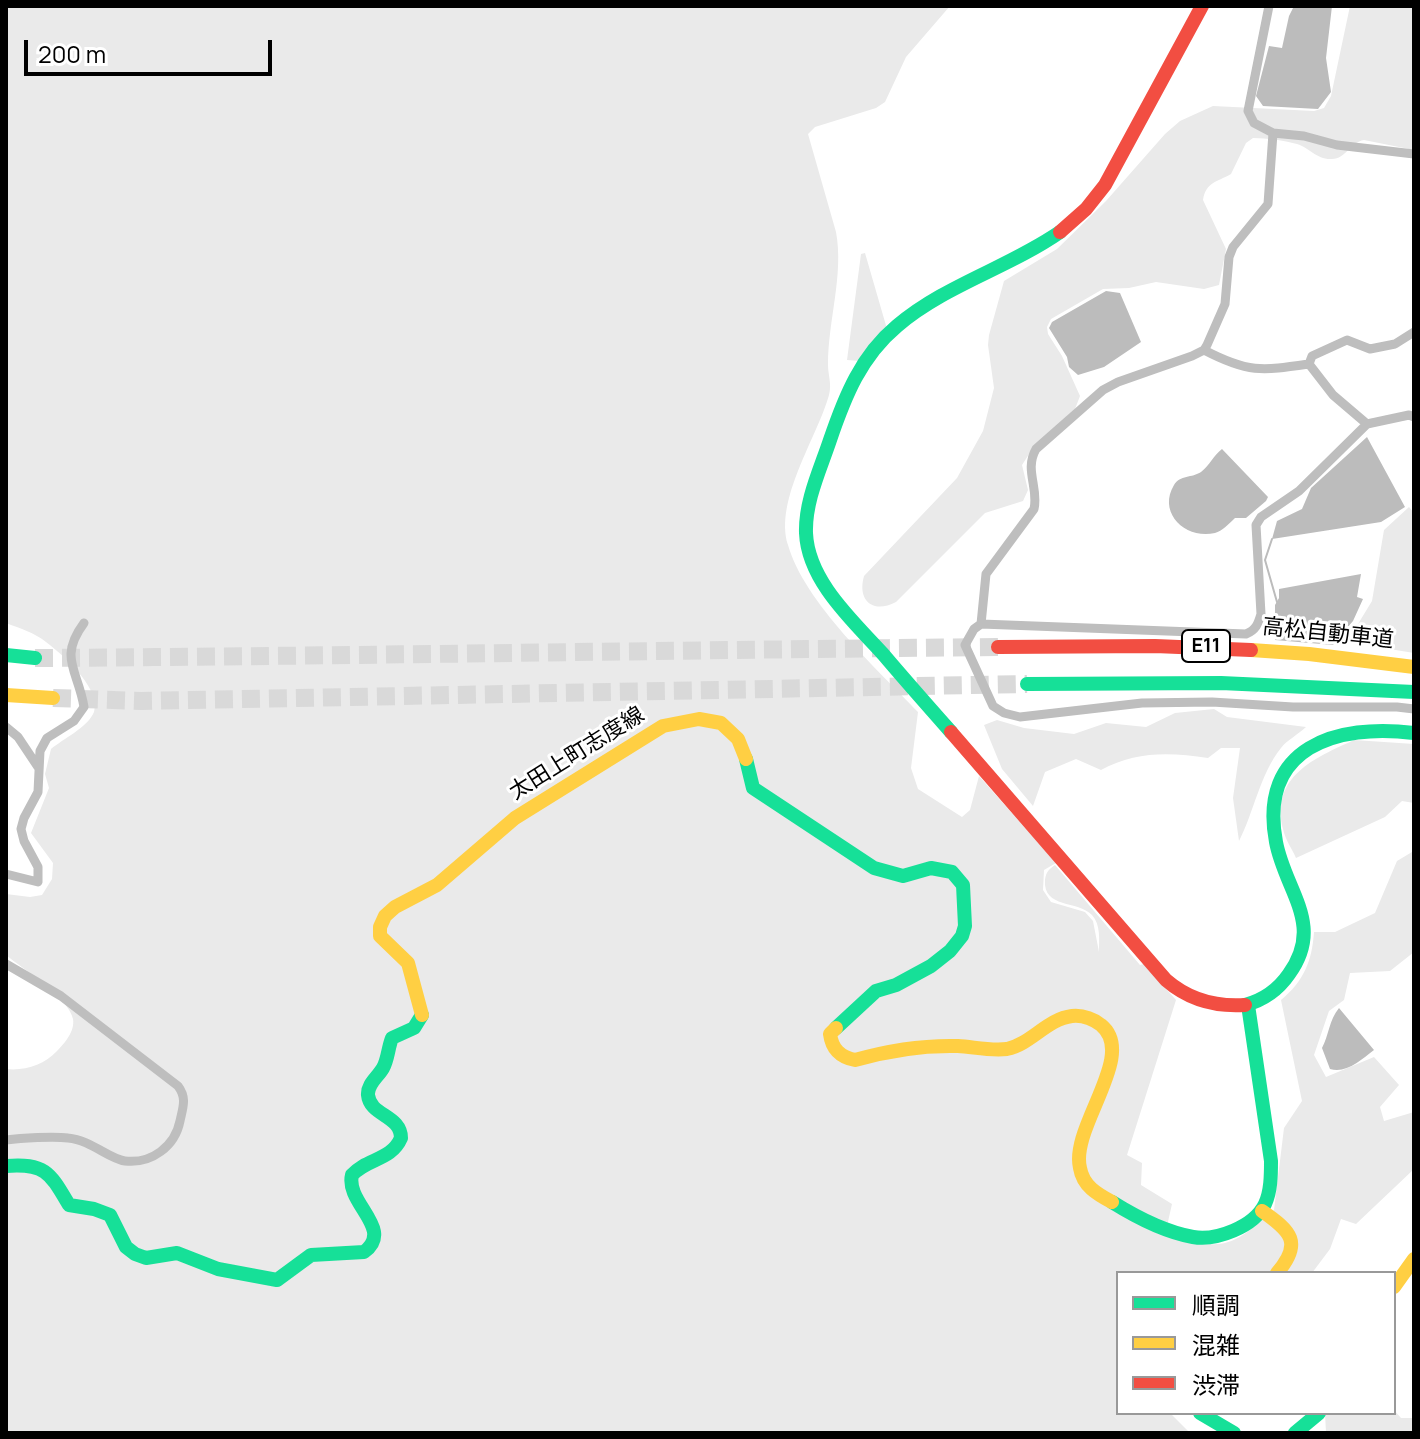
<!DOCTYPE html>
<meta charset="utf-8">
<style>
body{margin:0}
#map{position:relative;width:1420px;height:1439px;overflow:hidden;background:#fff;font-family:Manrope,"Noto Sans JP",sans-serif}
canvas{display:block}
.frame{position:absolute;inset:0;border:8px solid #000;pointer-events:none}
.legend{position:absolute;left:1116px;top:1271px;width:280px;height:144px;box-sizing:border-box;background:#fff;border:2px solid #999;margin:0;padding:10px 14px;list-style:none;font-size:24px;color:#000}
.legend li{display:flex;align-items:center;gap:16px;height:40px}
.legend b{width:40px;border:2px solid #999}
.scale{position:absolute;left:24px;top:40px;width:248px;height:36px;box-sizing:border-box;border:4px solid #000;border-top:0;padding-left:10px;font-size:24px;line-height:28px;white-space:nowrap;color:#000;-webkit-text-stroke:6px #fff;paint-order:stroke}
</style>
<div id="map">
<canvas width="1420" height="1439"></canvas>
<div class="frame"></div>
<ul class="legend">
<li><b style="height:10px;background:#16e098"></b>順調</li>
<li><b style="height:10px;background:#ffcf43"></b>混雑</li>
<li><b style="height:10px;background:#f24e42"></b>渋滞</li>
</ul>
<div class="scale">200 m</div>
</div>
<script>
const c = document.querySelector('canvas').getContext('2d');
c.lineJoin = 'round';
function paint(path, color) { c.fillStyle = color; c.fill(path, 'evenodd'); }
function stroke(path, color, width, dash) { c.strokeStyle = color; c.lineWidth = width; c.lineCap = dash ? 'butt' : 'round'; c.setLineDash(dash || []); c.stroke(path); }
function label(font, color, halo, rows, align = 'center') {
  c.font = font + ' Manrope,"Noto Sans JP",sans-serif'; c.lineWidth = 6; c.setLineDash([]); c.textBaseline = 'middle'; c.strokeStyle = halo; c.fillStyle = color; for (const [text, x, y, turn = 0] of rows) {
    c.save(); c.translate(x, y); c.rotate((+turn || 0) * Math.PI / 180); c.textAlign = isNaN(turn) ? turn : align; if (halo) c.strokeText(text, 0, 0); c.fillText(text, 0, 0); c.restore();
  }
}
const green = new Path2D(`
 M 6,6 L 950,6 L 906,57 L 885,102 L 876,108 L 815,127 L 808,134 L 836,232 C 844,275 828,320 828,365 C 828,375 832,384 829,395 C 817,438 774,500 788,545 C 804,602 878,670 918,712 L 911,768 L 918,789 L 962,817 L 970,810 L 979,776 L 1056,863 L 1044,870 L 1043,890 L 1051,902 L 1085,912 L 1093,921 L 1099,952 C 1099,940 1101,925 1092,915 C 1078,900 1043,909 1045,880 C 1046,872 1049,869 1055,865 L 1140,965 L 1144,964 L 1176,1000 L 1127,1155 L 1142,1163 L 1141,1185 L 1172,1204 L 1165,1235 C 1224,1250 1228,1250 1274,1210 L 1284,1128 L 1302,1101 L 1281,1000 C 1304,981 1312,961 1314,932 L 1335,932 L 1375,913 L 1397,861 L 1412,852 L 1414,952 L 1390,971 L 1350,973 L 1344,1000 L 1329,1011 L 1314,1055 L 1326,1077 L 1374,1057 L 1399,1085 L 1380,1107 L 1384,1121 L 1414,1112 L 1414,1169 L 1356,1224 L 1341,1219 L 1330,1249 L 1312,1273 L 1118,1273 L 1118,1413 L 1170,1413 L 1190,1433 L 6,1433 L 6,1069 C 25,1071 44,1065 57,1051 C 65,1043 75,1031 73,1019 C 69,998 23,969 6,955 L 6,894 L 30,897 L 42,895 L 52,879 L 53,863 L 31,833 L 49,788 L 45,774 L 51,749 C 63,739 88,727 94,712 C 102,689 62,654 46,642 C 35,633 19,628 6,623 Z
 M 1350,6 L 1414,6 L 1414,150 L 1364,140 C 1350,142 1346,159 1332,159 C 1317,160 1310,148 1297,144 C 1283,140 1267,138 1253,138 L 1246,143 L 1231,174 C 1217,182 1206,182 1203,200 L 1226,249 L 1219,285 L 1204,289 L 1156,282 L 1129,288 L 1103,289 L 1051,319 L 1047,327 L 1048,334 L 1062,356 L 1080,396 L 1075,409 L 1035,445 L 1022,465 L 1028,490 L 1023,501 L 985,513 L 896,602 C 873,614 857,601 864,576 L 957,478 L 983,431 L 994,388 L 988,345 L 989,335 L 1004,281 L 1057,249 L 1106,201 L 1165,134 L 1180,121 L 1213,106 L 1314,111 L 1324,108 L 1331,96 Z
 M 865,253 L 887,329 L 860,361 L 847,360 L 861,254 Z
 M 1409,507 L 1414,513 L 1414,653 L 1347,642 L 1372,601 L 1384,530 Z
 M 1214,709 L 1227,717 L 1306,727 C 1299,734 1287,740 1281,748 C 1260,774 1254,812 1239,841 L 1233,798 L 1240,748 L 1221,748 L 1208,758 C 1170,752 1135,751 1101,770 L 1076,759 L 1045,772 L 1033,806 L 1002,769 L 984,725 L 997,720 L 1024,728 L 1074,734 L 1106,723 L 1146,727 L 1175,713 Z
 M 1354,740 L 1414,744 L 1414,803 L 1402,801 L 1385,817 L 1296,858 C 1292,849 1285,839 1283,829 C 1270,776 1315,758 1354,740 Z
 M 1394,1410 L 1401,1418 L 1414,1418 L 1414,1433 L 1326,1433 L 1325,1413 L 1394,1413 Z`);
const water = new Path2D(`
 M 1294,6 L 1332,6 L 1326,58 L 1331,92 L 1318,109 L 1263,106 L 1256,96 L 1269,46 L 1282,48 L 1289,16 Z
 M 1106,291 L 1120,293 L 1141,342 L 1104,367 L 1078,375 L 1069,367 L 1067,357 L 1049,328 L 1052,322 Z
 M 1367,437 L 1405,507 L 1381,522 L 1272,539 L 1277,521 L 1302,509 L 1311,488 Z
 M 1222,449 L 1268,497 L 1266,501 L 1246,518 L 1235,518 C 1229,524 1222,531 1215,533 C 1186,540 1157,513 1174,485 C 1180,475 1192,478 1201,472 C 1209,466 1214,455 1222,449 Z
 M 1361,574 L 1357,597 L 1363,599 L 1353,621 L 1333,645 L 1275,640 L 1275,605 L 1279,598 L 1279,589 Z
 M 1339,1008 L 1374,1050 C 1361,1060 1346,1074 1330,1069 L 1322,1048 C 1329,1035 1329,1020 1339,1008 Z`);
const stream = new Path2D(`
 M 1272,539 L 1265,560 L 1277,602`);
const highwayTunnel = new Path2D(`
 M 35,658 C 356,656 677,650 998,647
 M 53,698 L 141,701 L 1027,684`);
const street = new Path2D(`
 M 1269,6 L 1248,111 L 1254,123 L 1273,133 L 1304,136 L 1337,145 L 1414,154
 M 1204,350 C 1248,373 1261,371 1309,364 L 1333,395 L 1367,424
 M 1309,364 L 1312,356 L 1347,340 L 1370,349 L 1395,344 L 1414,332
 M 1414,417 L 1409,415 L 1367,424 L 1299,491 L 1261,517 L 1256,525 L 1261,614 C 1258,624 1256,630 1246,634 L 981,624 L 974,629 L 965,645 L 993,706 L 1004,713 L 1020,717 L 1142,703 L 1212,702 L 1293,707 L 1397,707 L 1414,709
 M 981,624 L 986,574 L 1034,509 C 1039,488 1024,470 1036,449 L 1103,390 L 1118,382 L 1192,356 L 1204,350 L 1207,345 L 1225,304 L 1229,257 L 1233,247 L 1268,204 L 1273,133
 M 6,727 L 18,737 L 38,767
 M 6,874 L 38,882 L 38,867 L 24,841 L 21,829 L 24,818 L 38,792 L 40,751 L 47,738 L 74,721 L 84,707 C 78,670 58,658 84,623
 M 6,964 L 61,996 L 178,1086 C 187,1098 183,1107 180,1121 C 175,1146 152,1164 125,1161 C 109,1159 91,1140 68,1138 C 54,1136 21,1138 6,1140`);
const fast = new Path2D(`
 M 6,655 L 35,658
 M 1027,684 L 1221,683 L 1414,692
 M 951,732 C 928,706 905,680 883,654 C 853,621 808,581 806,533 C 805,501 820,470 830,440 C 845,396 861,356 897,326 C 945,285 1008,268 1060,232
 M 746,759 L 753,788 L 874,868 L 903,876 L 931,868 L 952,872 L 963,885 L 965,926 L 962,936 L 950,951 L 931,966 L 896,985 L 876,991 L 836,1028
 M 1245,1005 C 1264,1000 1278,990 1289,974 C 1325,924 1285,891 1276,842 C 1258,747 1337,723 1414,733
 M 6,1166 C 46,1163 50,1173 69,1205 L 94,1209 L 110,1215 L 126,1247 L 135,1254 L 146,1258 L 177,1253 L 218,1269 L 277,1280 L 311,1255 L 364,1252 C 395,1229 345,1203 352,1175 C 367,1158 391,1161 401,1138 C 401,1115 370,1116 368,1095 C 367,1084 378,1077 383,1068 C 388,1059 388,1048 392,1038 L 414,1028 L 422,1015
 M 1112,1202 C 1136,1217 1165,1232 1193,1237 C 1216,1241 1254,1227 1265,1204 C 1271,1191 1271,1175 1271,1161 L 1248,1005
 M 1200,1413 L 1234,1433
 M 1295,1433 L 1319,1413`);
const slow = new Path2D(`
 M 1251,650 L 1309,654 L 1414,667
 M 6,695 L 53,698
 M 422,1015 L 408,963 L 380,936 L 380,927 L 385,916 L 395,907 L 437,885 L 515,818 L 663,726 L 699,719 L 721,723 L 738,739 L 746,759
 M 836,1028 L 830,1034 C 832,1049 840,1057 855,1060 C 890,1050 921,1045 958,1046 C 974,1047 990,1051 1007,1049 C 1031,1044 1047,1019 1072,1016 C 1082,1015 1093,1019 1101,1025 C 1138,1055 1070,1127 1080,1168 C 1083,1186 1097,1194 1112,1202
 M 1262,1211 C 1291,1231 1303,1243 1277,1273
 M 1394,1287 L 1414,1259`);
const jam = new Path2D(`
 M 1060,232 L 1086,209 L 1105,185 L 1202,6
 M 998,647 L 1155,646 L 1251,650
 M 951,732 L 1166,980 C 1189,1000 1215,1007 1245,1005`);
const shields = [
 [1206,646,48]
];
const shieldNames = [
 ["E11",1206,646]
];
const streetNames = [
 ["高松自動車道",1328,634,6],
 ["太田上町志度線",577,754,-32]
];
paint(green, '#eaeaea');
paint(water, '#bcbcbc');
stroke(stream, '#bcbcbc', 2);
stroke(highwayTunnel, '#d9d9d9', 18, [18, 9]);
stroke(street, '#bebebe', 9);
stroke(fast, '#16e098', 14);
stroke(slow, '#ffcf43', 14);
stroke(jam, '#f24e42', 14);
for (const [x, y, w] of shields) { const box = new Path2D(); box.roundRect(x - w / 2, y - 16, w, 32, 6); c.fillStyle = '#fff'; c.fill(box); stroke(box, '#000', 2); }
label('bold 20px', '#000', null, shieldNames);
label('22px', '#000', '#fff', streetNames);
</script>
